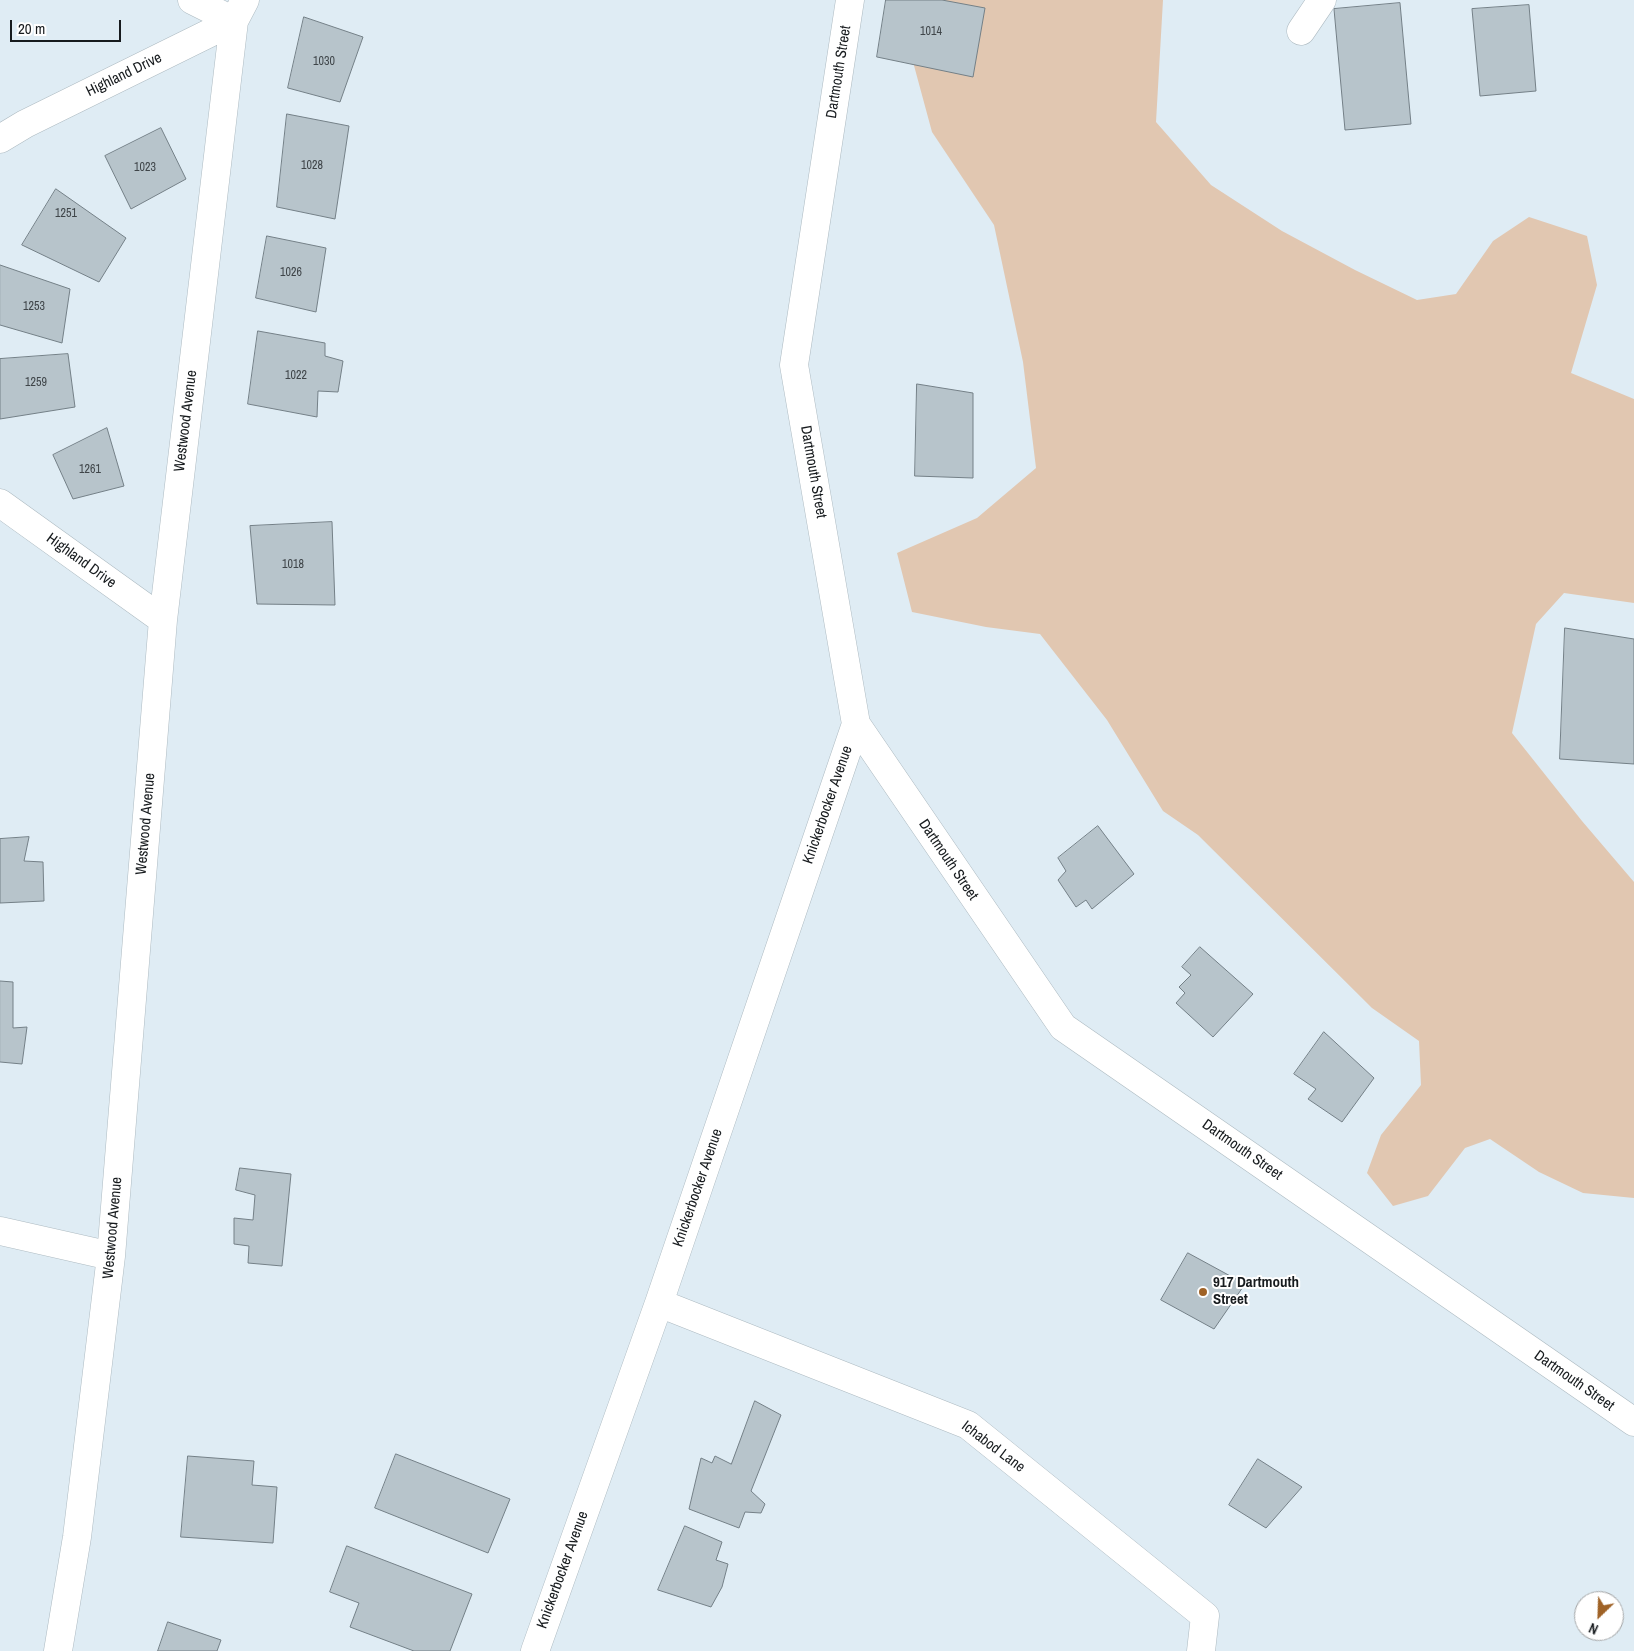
<!DOCTYPE html>
<style>
body{margin:0}
#map{position:relative;width:1634px;height:1651px;overflow:hidden;background:#dfecf4;font-family:"Archivo Narrow",sans-serif}
canvas{display:block}
.north{position:absolute;left:1574px;top:1591px;width:50px;height:50px;box-sizing:border-box;background:#fff;border:1px solid #a2a4a5;border-radius:50%;rotate:204deg;font-size:14px;font-weight:700;line-height:20px;text-align:center;color:#171b1e}
.north::after{content:'';display:block;margin:auto;width:18px;height:22px;background:#9f6226;clip-path:polygon(50% 0,100% 100%,50% 72%,0 100%)}
.scale{position:absolute;left:10px;top:20px;width:111px;height:22px;box-sizing:border-box;border:2px solid #171b1e;border-top:0;padding-left:6px;font-size:15px;line-height:18px;white-space:nowrap;color:#171b1e;-webkit-text-stroke:4px #fff;paint-order:stroke}
</style>
<div id="map">
<canvas width="1634" height="1651"></canvas>
<div class="north">N</div>
<div class="scale">20 m</div>
</div>
<script>
const c = document.querySelector('canvas').getContext('2d');
c.lineJoin = 'round';
function paint(path, color) { c.fillStyle = color; c.fill(path, 'evenodd'); }
function stroke(path, color, width, dash) { c.strokeStyle = color; c.lineWidth = width; c.lineCap = dash ? 'butt' : 'round'; c.setLineDash(dash || []); c.stroke(path); }
function label(font, color, halo, rows, align = 'center') {
  c.font = font + ' "Archivo Narrow",sans-serif'; c.lineWidth = 4; c.setLineDash([]); c.textBaseline = 'middle'; c.strokeStyle = halo; c.fillStyle = color; for (const [text, x, y, turn = 0] of rows) {
    c.save(); c.translate(x, y); c.rotate((+turn || 0) * Math.PI / 180); c.textAlign = isNaN(turn) ? turn : align; if (halo) c.strokeText(text, 0, 0); c.fillText(text, 0, 0); c.restore();
  }
}
const green = new Path2D(`
 M 912,0 L 1163,0 L 1156,122 L 1211,185 L 1282,231 L 1355,270 L 1417,300 L 1456,294 L 1493,241 L 1529,217 L 1587,236 L 1597,285 L 1571,373 L 1634,399 L 1634,603 L 1564,593 L 1536,624 L 1512,733 L 1582,821 L 1634,882 L 1634,1198 L 1583,1193 L 1539,1172 L 1490,1139 L 1465,1148 L 1428,1196 L 1393,1206 L 1367,1173 L 1381,1135 L 1421,1085 L 1419,1041 L 1372,1008 L 1198,835 L 1163,811 L 1107,720 L 1040,634 L 986,627 L 912,612 L 897,553 L 977,518 L 1036,468 L 1023,362 L 994,225 L 932,132 L 906,36 Z`);
const building = new Path2D(`
 M 886,0 L 942,0 L 985,8 L 973,77 L 877,57 Z
 M 1400,3 L 1411,124 L 1345,130 L 1334,9 Z
 M 1529,5 L 1536,91 L 1480,96 L 1472,9 Z
 M 304,17 L 363,37 L 340,102 L 288,88 Z
 M 287,114 L 349,126 L 335,219 L 277,207 Z
 M 161,128 L 186,179 L 131,209 L 105,156 Z
 M 56,189 L 126,238 L 99,282 L 22,245 Z
 M 267,236 L 326,248 L 316,312 L 256,298 Z
 M 0,265 L 70,289 L 62,343 L 0,325 Z
 M 258,331 L 325,343 L 325,356 L 343,361 L 338,392 L 318,391 L 317,417 L 248,404 Z
 M 68,354 L 75,407 L 0,419 L 0,359 Z
 M 917,384 L 973,393 L 973,478 L 915,476 Z
 M 107,428 L 124,486 L 73,499 L 53,455 Z
 M 332,522 L 335,605 L 257,604 L 250,526 Z
 M 1565,628 L 1634,639 L 1634,764 L 1560,759 Z
 M 1098,826 L 1134,874 L 1092,909 L 1086,900 L 1076,907 L 1058,880 L 1066,871 L 1058,858 Z
 M 29,837 L 24,861 L 43,862 L 44,901 L 0,903 L 0,839 Z
 M 1200,947 L 1253,994 L 1213,1037 L 1176,1003 L 1185,993 L 1179,987 L 1191,975 L 1182,967 Z
 M 0,981 L 13,982 L 13,1028 L 27,1027 L 22,1064 L 0,1062 Z
 M 1324,1032 L 1374,1078 L 1342,1122 L 1308,1099 L 1316,1089 L 1294,1074 Z
 M 240,1168 L 291,1174 L 282,1266 L 248,1263 L 249,1246 L 234,1244 L 234,1218 L 253,1220 L 255,1195 L 236,1190 Z
 M 1188,1253 L 1245,1284 L 1214,1329 L 1161,1300 Z
 M 755,1401 L 781,1415 L 751,1491 L 765,1504 L 761,1513 L 745,1512 L 739,1528 L 689,1509 L 701,1458 L 712,1463 L 715,1456 L 731,1464 Z
 M 396,1454 L 510,1499 L 488,1553 L 375,1508 Z
 M 188,1456 L 254,1461 L 252,1485 L 277,1487 L 273,1543 L 181,1537 Z
 M 1258,1459 L 1302,1487 L 1266,1528 L 1229,1505 Z
 M 685,1526 L 722,1542 L 716,1560 L 728,1564 L 722,1587 L 711,1607 L 658,1590 Z
 M 347,1546 L 472,1594 L 450,1651 L 414,1651 L 350,1627 L 359,1603 L 330,1592 Z
 M 168,1622 L 221,1640 L 217,1651 L 158,1651 Z`);
const street = new Path2D(`
 M 192,0 L 234,21
 M 850,0 L 794,365 L 856,724 L 1063,1027 L 1634,1422
 M 1301,31 L 1322,0
 M 0,139 L 25,124 L 234,21
 M 0,503 L 163,620
 M 0,1231 L 111,1256
 M 659,1303 L 968,1425 L 1205,1616 L 1201,1651
 M 58,1651 L 77,1537 L 111,1256 L 163,620 L 234,21 L 245,0
 M 535,1651 L 659,1303 L 856,724`);
const markers = [
 [1203,1292,5,"#9f6226"]
];
const numberNames = [
 ["1014",931,32],
 ["1030",324,62],
 ["1028",312,166],
 ["1023",145,168],
 ["1251",66,214],
 ["1026",291,273],
 ["1253",34,307],
 ["1022",296,376],
 ["1259",36,383],
 ["1261",90,470],
 ["1018",293,565]
];
const streetNames = [
 ["Dartmouth Street",839,72,-81],
 ["Highland Drive",124,75,-26],
 ["Westwood Avenue",186,421,-83],
 ["Dartmouth Street",813,472,80],
 ["Highland Drive",81,561,36],
 ["Knickerbocker Avenue",828,805,-71],
 ["Westwood Avenue",146,824,-85],
 ["Dartmouth Street",948,860,56],
 ["Dartmouth Street",1242,1150,35],
 ["Knickerbocker Avenue",698,1188,-71],
 ["Westwood Avenue",113,1228,-85],
 ["Dartmouth Street",1574,1381,35],
 ["Ichabod Lane",993,1447,37],
 ["Knickerbocker Avenue",563,1570,-70]
];
const poiNames = [
 ["917 Dartmouth",1213,1283],
 ["Street",1213,1300]
];
paint(green, '#e1c7b1');
paint(building, '#b7c4cb');
stroke(building, '#748087', 1);
stroke(street, '#adbac1', 29);
stroke(street, '#fff', 28);
for (const [x, y, r, color] of markers) { const dot = new Path2D(); dot.arc(x, y, r, 0, 2 * Math.PI); c.fillStyle = color; c.fill(dot); stroke(dot, '#fff', 2); }
label('12px', '#3f4549', null, numberNames);
label('15px', '#171b1e', '#fff', streetNames);
label('bold 15px', '#171b1e', '#fff', poiNames, 'left');
</script>
